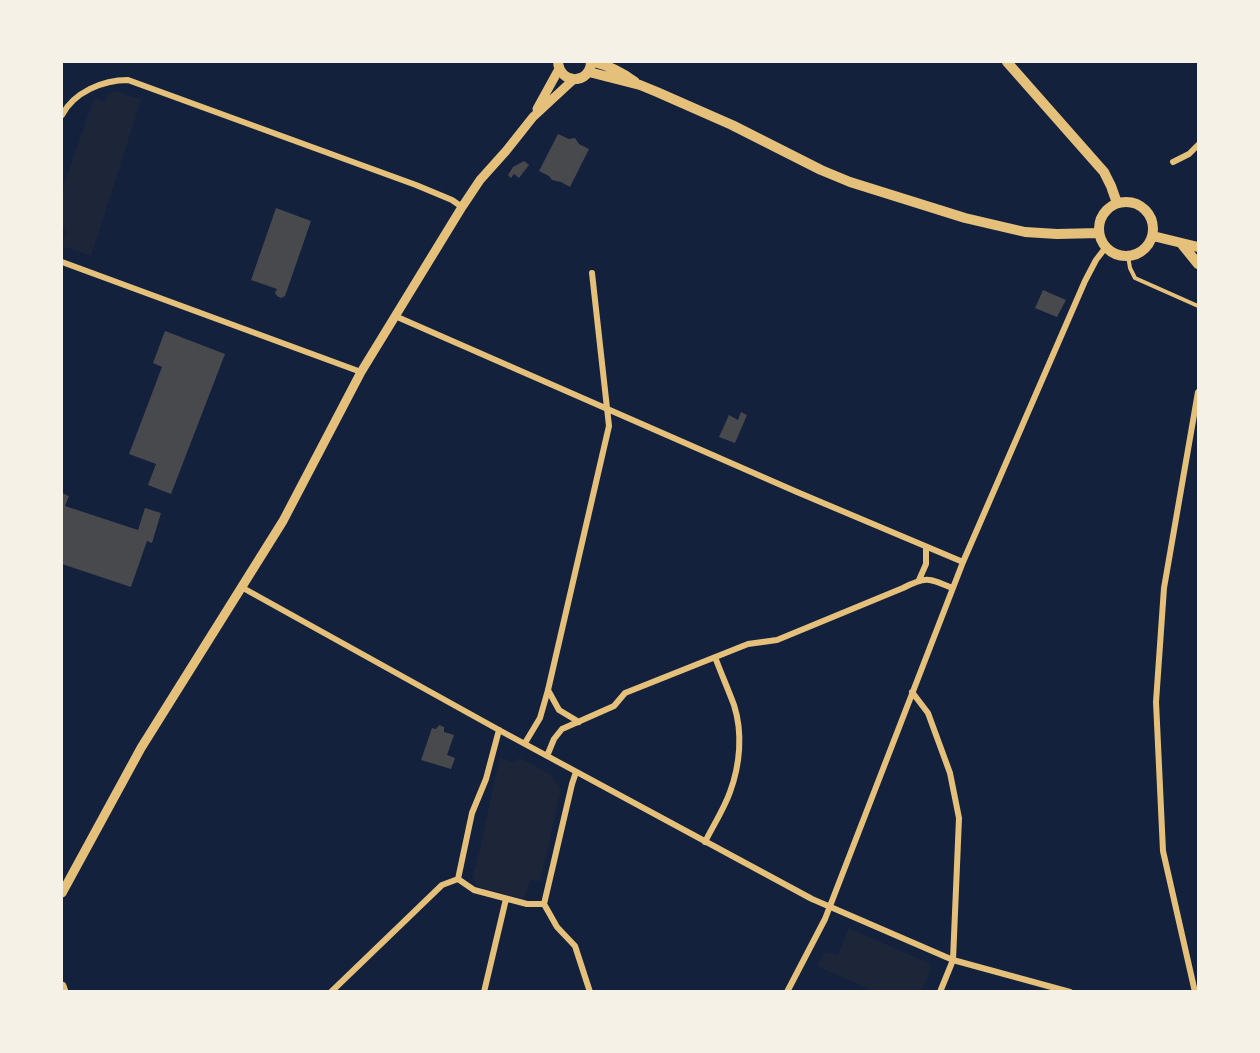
<!DOCTYPE html>
<style>
body{margin:0}
#map{position:relative;width:1260px;height:1053px;overflow:hidden;background:#14213d;font-family:"Golos Text",sans-serif}
canvas{display:block}
.frame{position:absolute;inset:0;border:63px solid #f6f1e7;pointer-events:none}
</style>
<div id="map">
<canvas width="1260" height="1053"></canvas>
<div class="frame"></div>
</div>
<script>
const c = document.querySelector('canvas').getContext('2d');
c.lineJoin = 'round';
function paint(path, color) { c.fillStyle = color; c.fill(path, 'evenodd'); }
function stroke(path, color, width, dash) { c.strokeStyle = color; c.lineWidth = width; c.lineCap = dash ? 'butt' : 'round'; c.setLineDash(dash || []); c.stroke(path); }
const green = new Path2D(`
 M 115,91 L 141,100 L 91,256 L 62,246 L 67,230 L 62,228 L 62,190 L 94,98 L 105,102 L 108,94 Z
 M 500,757 L 512,763 L 520,758 L 551,775 L 561,789 L 540,882 L 530,879 L 524,899 L 478,887 L 473,879 Z
 M 849,928 L 926,962 L 931,967 L 922,991 L 874,991 L 817,966 L 825,952 L 838,955 Z`);
const building = new Path2D(`
 M 558,134 L 569,139 L 575,138 L 579,144 L 589,149 L 570,187 L 561,182 L 552,180 L 549,176 L 539,171 Z
 M 524,161 L 529,165 L 519,178 L 514,174 L 511,178 L 508,175 L 513,167 Z
 M 276,208 L 311,221 L 285,296 L 281,298 L 277,296 L 275,293 L 277,289 L 251,280 Z
 M 1043,290 L 1066,300 L 1057,317 L 1035,308 Z
 M 165,331 L 225,354 L 171,494 L 148,485 L 156,464 L 129,454 L 162,367 L 153,363 Z
 M 741,412 L 747,415 L 735,443 L 719,437 L 729,415 L 738,420 Z
 M 62,493 L 69,496 L 65,506 L 138,530 L 145,508 L 161,513 L 152,543 L 147,541 L 131,587 L 62,564 Z
 M 439,725 L 444,727 L 444,732 L 454,735 L 447,755 L 455,758 L 451,769 L 421,760 L 432,728 L 436,729 Z`);
const service = new Path2D(`
 M 1128,256 L 1130,268 L 1135,278 L 1198,306`);
const minor = new Path2D(`
 M 62,115 C 74,92 103,80 128,80 L 416,185 L 452,200 L 462,207
 M 1173,162 L 1189,154 L 1198,145
 M 62,262 L 361,372
 M 395,316 L 797,492 L 963,562
 M 919,580 L 926,564 L 926,547
 M 243,588 L 499,730 L 812,899 L 953,960 L 1070,992
 M 548,690 L 559,710 L 579,722
 M 912,692 L 928,713 L 950,773 L 959,818 L 953,960 L 940,992
 M 499,730 L 486,779 L 472,813 L 458,879 L 474,890 L 527,904 L 544,904
 M 525,743 L 540,718 L 548,690 L 609,426 L 592,273
 M 547,756 L 554,739 L 562,729 L 614,706 L 625,693 L 748,644 L 777,640 L 903,588 C 926,576 929,578 952,588
 M 705,842 C 713,826 724,809 730,792 C 740,765 743,733 734,705 C 728,689 721,673 715,657
 M 544,904 L 572,784 L 576,772
 M 544,904 L 557,927 L 575,946 L 590,992
 M 331,992 L 442,885 L 458,879
 M 484,992 L 506,899
 M 787,992 L 825,919 L 963,562 L 1085,281 L 1096,260 L 1106,247
 M 1195,992 L 1163,851 L 1156,702 L 1164,588 L 1198,392`);
const tertiary = new Path2D(`
 M 537,109 L 559,69
 M 62,893 L 141,748 L 283,521 L 361,372 L 462,207 L 480,180 L 506,151 L 533,117 L 574,79
 M 62,986 L 64,992`);
const secondary = new Path2D(`
 M 558,62 C 560,85 590,85 591,62
 M 594,62 C 610,66 622,72 635,82
 M 1007,62 L 1104,172 L 1111,186 L 1117,203
 M 589,72 L 640,85 L 657,92 L 732,125 L 821,170 L 850,182 L 965,218 L 1025,232 L 1057,234 L 1099,233
 M1099 229a27 27 0 1 1 54 0a27 27 0 1 1-54 0Z
 M 1153,236 L 1198,247
 M 1181,243 L 1198,264`);
paint(green, '#1d2539');
paint(building, '#48494c');
stroke(service, '#e5c07b', 4);
stroke(minor, '#e5c07b', 6);
stroke(tertiary, '#e5c07b', 9);
stroke(secondary, '#e5c07b', 10);
</script>
